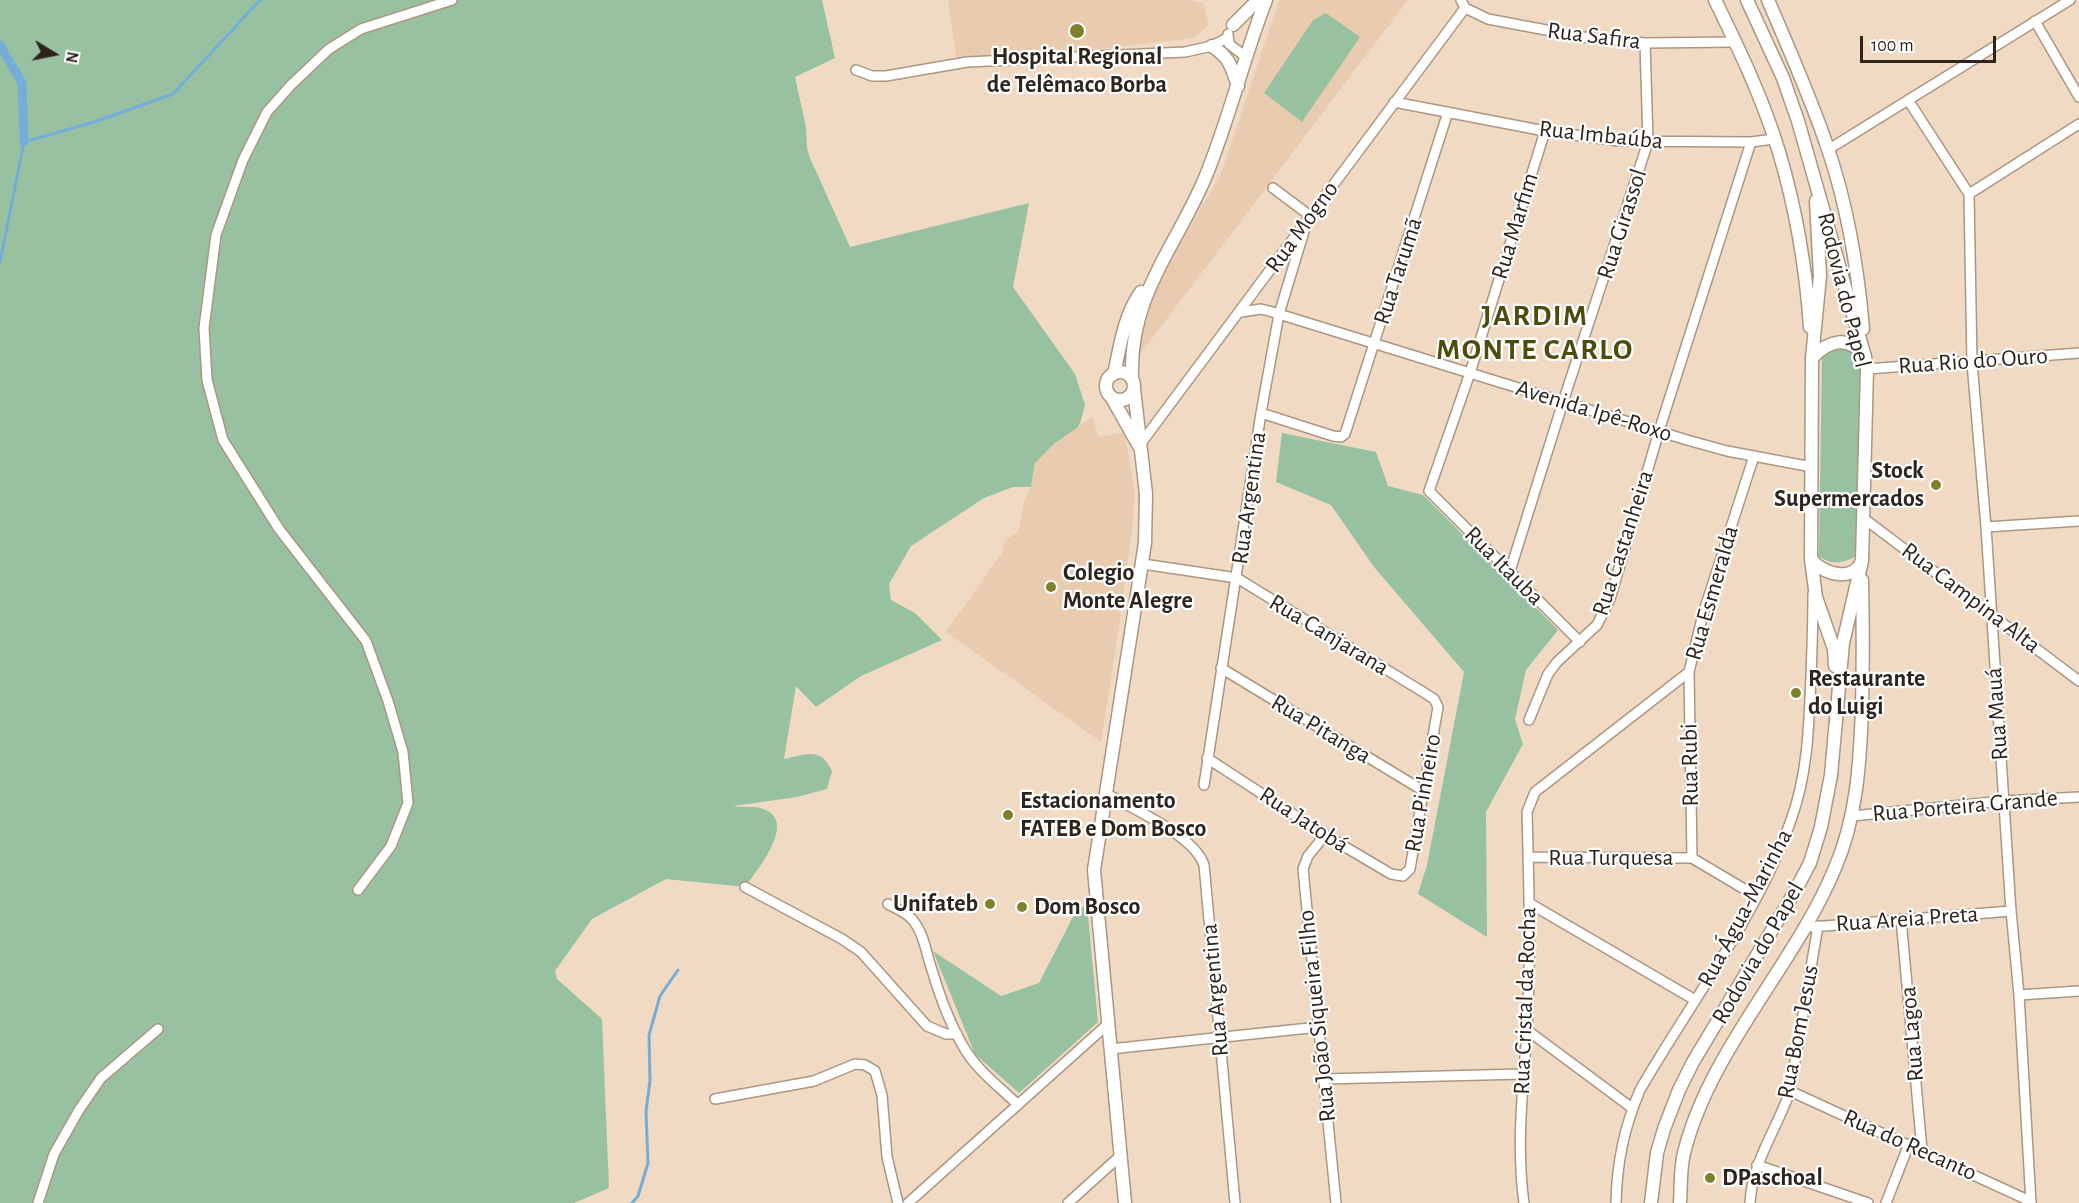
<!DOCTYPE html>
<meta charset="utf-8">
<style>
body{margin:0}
#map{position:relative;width:2079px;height:1203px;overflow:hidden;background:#f1dac4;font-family:"Alegreya Sans",sans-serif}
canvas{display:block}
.north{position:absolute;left:24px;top:24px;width:60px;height:60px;-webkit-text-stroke:4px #fff;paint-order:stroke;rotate:100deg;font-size:16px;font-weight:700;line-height:24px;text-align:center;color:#2d251c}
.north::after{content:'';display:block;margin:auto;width:21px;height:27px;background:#2d251c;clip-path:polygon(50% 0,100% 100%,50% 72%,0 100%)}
.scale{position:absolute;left:1860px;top:36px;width:136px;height:27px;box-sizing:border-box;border:3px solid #2d251c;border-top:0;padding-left:8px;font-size:18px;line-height:21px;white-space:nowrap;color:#2d251c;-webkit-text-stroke:4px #fff;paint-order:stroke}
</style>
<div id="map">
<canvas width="2079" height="1203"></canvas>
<div class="north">N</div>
<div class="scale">100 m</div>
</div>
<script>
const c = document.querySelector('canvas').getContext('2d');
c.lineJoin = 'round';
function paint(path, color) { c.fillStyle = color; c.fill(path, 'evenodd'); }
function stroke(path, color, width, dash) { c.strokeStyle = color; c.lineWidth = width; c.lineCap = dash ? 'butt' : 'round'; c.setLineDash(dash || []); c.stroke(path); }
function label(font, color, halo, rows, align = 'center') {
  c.font = font + ' "Alegreya Sans",sans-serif'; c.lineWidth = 4.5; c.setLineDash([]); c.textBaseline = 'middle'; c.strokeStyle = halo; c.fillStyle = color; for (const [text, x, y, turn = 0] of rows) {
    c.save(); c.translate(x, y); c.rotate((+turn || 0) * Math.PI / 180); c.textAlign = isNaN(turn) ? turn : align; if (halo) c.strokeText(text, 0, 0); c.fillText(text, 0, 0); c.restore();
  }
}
const built = new Path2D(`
 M 948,0 L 1190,0 L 1203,3 L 1209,24 L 1195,38 L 1066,53 L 956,57 Z
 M 1279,0 L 1408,0 L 1138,357 L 1140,324 L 1177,249 L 1220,176 Z
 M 1092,417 L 1099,437 L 1124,432 L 1135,490 L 1133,522 L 1120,621 L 1101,742 L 946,632 L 1002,553 L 1005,540 L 1018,532 L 1024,502 L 1031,487 L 1036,461 L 1055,443 Z`);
const green = new Path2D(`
 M 0,0 L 822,0 L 835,58 L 795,77 L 806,127 L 807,148 L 810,158 L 850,247 L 1029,203 L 1013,287 L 1075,374 L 1085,405 L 1080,423 L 1077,428 L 1055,443 L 1035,463 L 1031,487 L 1013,487 L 984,498 L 911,546 L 889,584 L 891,600 L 915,613 L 942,640 L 861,676 L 816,707 L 796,686 L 784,759 C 806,755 820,746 832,771 L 827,789 L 797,797 L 733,806 C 743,808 756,805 766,810 C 796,824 757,870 745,887 L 666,879 L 592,919 L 555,971 L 557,979 L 602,1019 L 609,1188 L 574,1203 L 0,1203 Z
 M 1326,13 L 1360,37 L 1302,122 L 1264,93 L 1313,20 Z
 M 1841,345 L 1862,353 L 1858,555 C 1846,563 1831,566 1819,556 L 1819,552 L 1822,357 Z
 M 1282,433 L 1376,452 L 1388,486 L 1423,495 L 1558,630 L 1526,670 L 1515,719 L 1523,744 L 1486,812 L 1487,937 L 1418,894 L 1427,865 L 1464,672 L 1374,567 L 1331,505 L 1276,482 Z
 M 1087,904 L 1098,1022 L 1019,1093 L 975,1054 L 933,951 L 1001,996 L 1039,983 L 1075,913 Z`);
const stream = new Path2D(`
 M 0,262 L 24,142 L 94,122 L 173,94 L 260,0
 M 632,1203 L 638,1196 L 648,1163 L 646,1111 L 650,1081 L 649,1035 L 660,996 L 678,970`);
const canal = new Path2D(`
 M 0,45 L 22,83 L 24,142`);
const minor = new Path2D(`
 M 1461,0 L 1465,8 L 1488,19 L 1583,37 L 1645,43 L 1735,42
 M 2035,21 L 2079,97
 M 1228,34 L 1229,44 L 1246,57
 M 856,70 L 872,76 L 886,76 L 967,62 L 1185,52 L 1212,46 L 1227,38
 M 1908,100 L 1969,194 L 1972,363 L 1986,527 L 2011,911 L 2019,995 L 2031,1203
 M 1394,102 L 1545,131 L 1618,141 L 1751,142 L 1774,139
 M 1545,131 L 1470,373 L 1429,491 L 1580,642
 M 1829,149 L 2070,0
 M 1273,188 L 1309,215
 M 1969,194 L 2079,124
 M 1241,312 L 1261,309 L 1269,311 L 1687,440 L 1727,451 L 1812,467
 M 1867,369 L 2079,353
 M 1261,413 L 1333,436 L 1341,437 L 1345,434 L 1448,112
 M 1139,446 L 1465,8
 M 1862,517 L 2079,681
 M 1986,527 L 2079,521
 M 1143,564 L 1237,578 L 1423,692 L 1434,699 L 1438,707 L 1410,869 L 1403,876 L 1391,874 L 1325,835 L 1207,758
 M 1510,571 L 1563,402 L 1648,142 L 1645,43
 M 1221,668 L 1422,790
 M 1689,672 L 1692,858
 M 1529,720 L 1548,674 L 1557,662 L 1597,625 L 1610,599 L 1659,431 L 1751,142
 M 1204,785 L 1261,413 L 1279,314 L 1309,215
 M 1105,793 C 1133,809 1194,835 1204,865 L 1235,1203
 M 1852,816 L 2003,801 L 2079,797
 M 1325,835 L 1308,856 L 1303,869 L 1336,1203
 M 1528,857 L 1692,858 L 1756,896
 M 745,887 L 842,939 L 861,952 L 927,1026 L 946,1034 L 957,1034
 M 358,890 L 391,846 L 408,803 L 403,752 L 388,701 L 366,641 L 279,529 L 223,440 L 207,380 L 204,328 L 216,235 L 243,160 L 267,112 L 291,85 L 329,49 L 361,29 L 452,0
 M 1529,903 L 1695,1000
 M 888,904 C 895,908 905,912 911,918 C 924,932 926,953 932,970 C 940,997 951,1027 966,1051 C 979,1072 1001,1088 1018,1105
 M 1901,919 L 1922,1150
 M 1812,927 L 2011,911
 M 2019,995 L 2079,991
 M 1527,1030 L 1632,1108
 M 1110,1049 L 1319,1027
 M 1324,1079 L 1522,1074
 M 1790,1091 L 2030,1201
 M 715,1099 L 814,1081 L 855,1064 L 865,1065 L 875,1071 L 882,1095 L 887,1157 L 898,1203
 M 1757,1165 L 1868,1203
 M 38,1203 L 54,1154 L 79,1110 L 101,1078 L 158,1029
 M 908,1203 L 1108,1024
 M 1068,1203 L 1120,1156
 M 1524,1203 C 1516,1145 1523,1088 1527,1030 C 1531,958 1529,884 1527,812 L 1535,792 L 1689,672 L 1703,614 L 1754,456
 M 1616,1203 C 1617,1162 1624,1128 1640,1090 C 1690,1003 1758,915 1791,820 C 1808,774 1809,724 1811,676 C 1812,649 1813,621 1813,594
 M 1750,1203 C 1752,1162 1777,1129 1790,1091 L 1818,926
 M 1886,1203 L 1909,1144`);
const major = new Path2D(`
 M 1715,0 C 1739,49 1763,99 1779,152 C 1796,209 1806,268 1810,327
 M 1768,0 C 1789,49 1811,98 1828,149 C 1847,205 1858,270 1863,329
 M 1233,25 L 1258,0
 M 1212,46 C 1230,58 1231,66 1238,86
 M 1816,201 L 1820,276 L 1812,358 L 1811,559 L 1816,597 L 1834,649 L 1835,666
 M 1812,358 C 1829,340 1848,335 1865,356
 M1106 386a14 14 0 1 1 28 0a14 14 0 1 1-28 0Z
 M 1114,374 C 1120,347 1124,315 1141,292
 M 1132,378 C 1129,295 1175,249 1205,178 C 1229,120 1243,59 1266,0
 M 1112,398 L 1139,446
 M 1811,559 C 1822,574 1853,583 1862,561
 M 1125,1203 L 1094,870 L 1145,543 L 1146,494 L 1134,389
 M 1651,1203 L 1657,1153 L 1664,1129 L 1679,1090 L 1693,1062 L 1793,895 L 1810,863 L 1821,827 L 1831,775 L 1843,643 L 1862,561 L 1867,369 L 1865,357 L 1798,121 L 1783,78 L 1747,0
 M 1680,1203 C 1681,1187 1680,1169 1684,1153 C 1709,1051 1795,965 1835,868 C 1857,817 1860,763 1862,708 C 1863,665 1863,623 1862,580`);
const markers = [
 [1077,31,8,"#7f812a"],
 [1936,485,6,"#7f812a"],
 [1051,587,6,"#7f812a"],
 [1796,693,6,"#7f812a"],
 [1008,815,6,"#7f812a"],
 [990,904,6,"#7f812a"],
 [1022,907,6,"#7f812a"],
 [1710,1178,6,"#7f812a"]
];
const streetNames = [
 ["Rua Safira",1594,36,7],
 ["Rua Imbaúba",1601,135,6],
 ["Rua Girassol",1622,224,-72],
 ["Rua Marfim",1515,226,-73],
 ["Rua Mogno",1302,227,-54],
 ["Rua Tarumã",1398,271,-72],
 ["Rodovia do Papel",1844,290,76],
 ["Rua Rio do Ouro",1973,361,-4],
 ["Avenida Ipê-Roxo",1594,411,17],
 ["Rua Argentina",1249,498,-82],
 ["Rua Castanheira",1623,543,-72],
 ["Rua Itauba",1504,566,45],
 ["Rua Esmeralda",1712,593,-74],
 ["Rua Campina Alta",1971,598,37],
 ["Rua Canjarana",1329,635,31],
 ["Rua Mauá",1997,714,-94],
 ["Rua Pitanga",1321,729,31],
 ["Rua Rubi",1690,765,-91],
 ["Rua Pinheiro",1423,793,-80],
 ["Rua Porteira Grande",1965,806,-5],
 ["Rua Jatobá",1304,820,33],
 ["Rua Turquesa",1611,858],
 ["Rua Água-Marinha",1745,908,-62],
 ["Rua Areia Preta",1907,919,-4],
 ["Rodovia do Papel",1758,953,-60],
 ["Rua Argentina",1215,990,-95],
 ["Rua Cristal da Rocha",1525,1001,-88],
 ["Rua João Siqueira Filho",1317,1016,-96],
 ["Rua Bom Jesus",1798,1032,-79],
 ["Rua Lagoa",1912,1034,-95],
 ["Rua do Recanto",1910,1145,24]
];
const poiNames = [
 ["Hospital Regional",1077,57,"center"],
 ["de Telêmaco Borba",1077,85,"center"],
 ["Stock",1924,471,"right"],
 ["Supermercados",1924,499,"right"],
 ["Colegio",1063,573],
 ["Monte Alegre",1063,601],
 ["Restaurante",1808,679],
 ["do Luigi",1808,707],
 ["Estacionamento",1020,801],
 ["FATEB e Dom Bosco",1020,829],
 ["Unifateb",978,904,"right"],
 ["Dom Bosco",1034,907],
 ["DPaschoal",1722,1178]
];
const districtNames = [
 ["JARDIM",1535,316],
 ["MONTE CARLO",1535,350]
];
paint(built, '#e9ccb0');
paint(green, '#98c1a1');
stroke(stream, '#74aed8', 3);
stroke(canal, '#74aed8', 9);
stroke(minor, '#ab9681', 12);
stroke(major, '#ab9681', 15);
stroke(minor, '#fff', 9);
stroke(major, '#fff', 12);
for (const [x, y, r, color] of markers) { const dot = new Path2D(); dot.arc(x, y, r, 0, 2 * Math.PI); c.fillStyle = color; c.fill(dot); stroke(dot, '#fff', 2); }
label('24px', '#2d251c', '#fff', streetNames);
label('bold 24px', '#2d251c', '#fff', poiNames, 'left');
c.letterSpacing = '1.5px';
label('bold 30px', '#4b4d0f', '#fff', districtNames);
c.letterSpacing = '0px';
</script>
